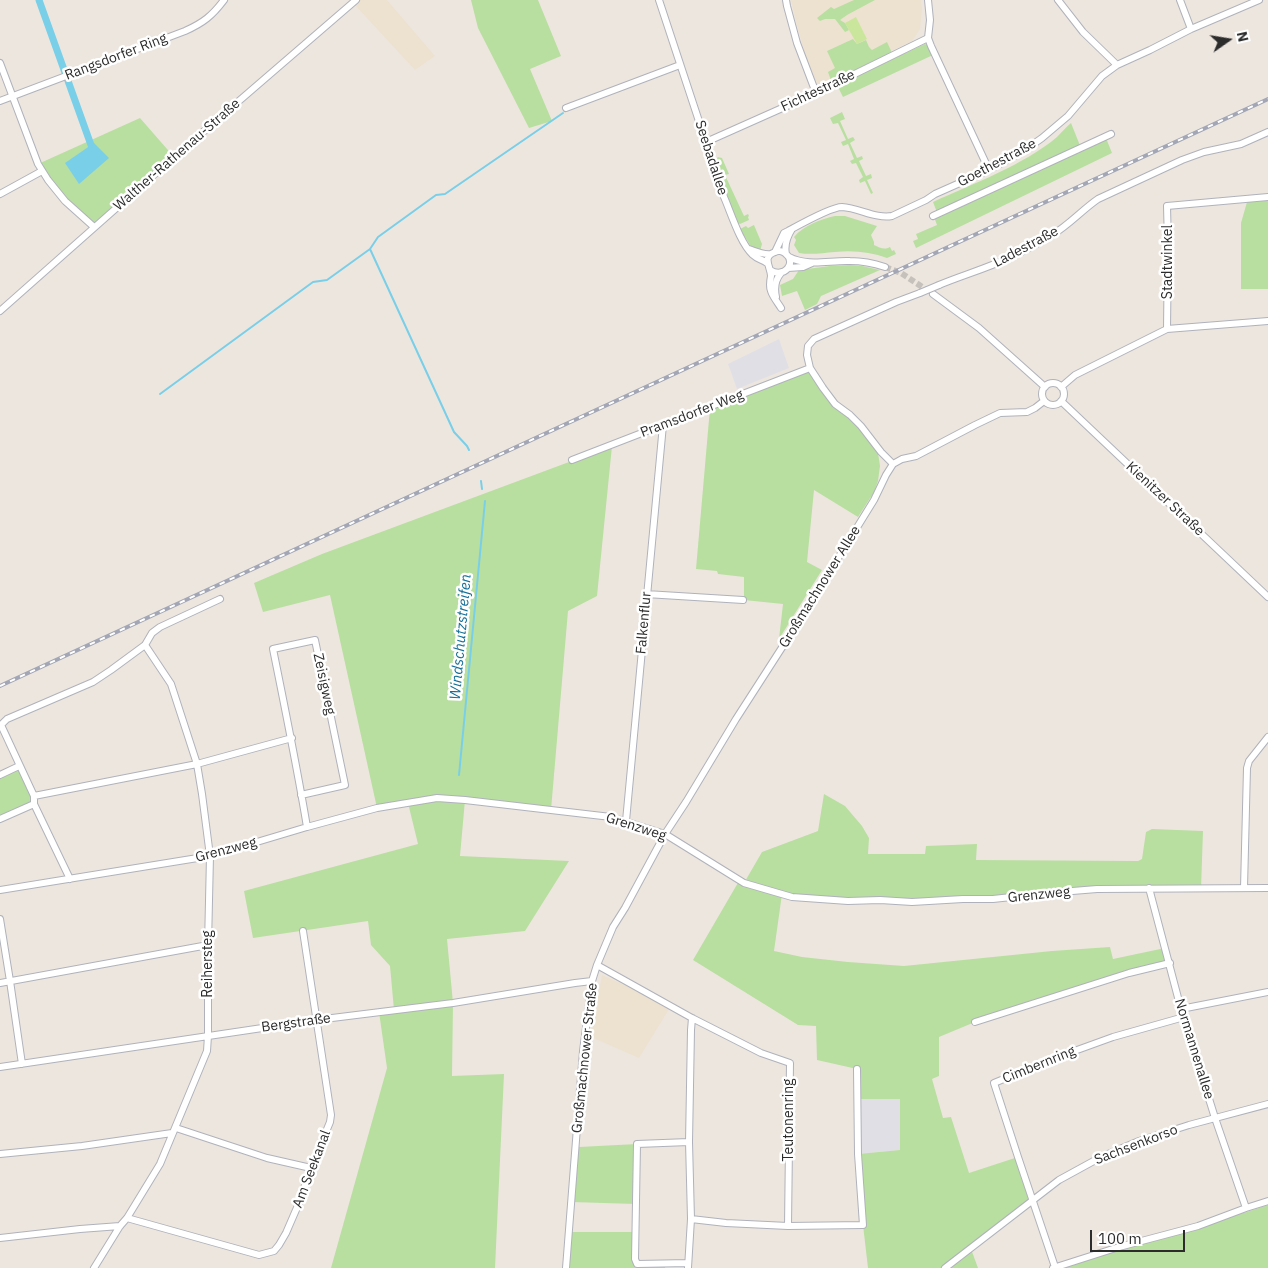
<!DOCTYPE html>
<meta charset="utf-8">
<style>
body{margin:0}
#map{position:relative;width:1268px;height:1268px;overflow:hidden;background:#ede6df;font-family:"IBM Plex Sans",sans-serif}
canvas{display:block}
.north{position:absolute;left:1203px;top:15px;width:50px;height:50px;-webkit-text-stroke:4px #fff;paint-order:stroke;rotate:77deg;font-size:14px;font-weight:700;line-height:20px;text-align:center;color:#2c2c2c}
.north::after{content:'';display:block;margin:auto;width:18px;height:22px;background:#2c2c2c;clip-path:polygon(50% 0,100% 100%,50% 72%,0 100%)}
.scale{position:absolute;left:1090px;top:1230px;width:95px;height:22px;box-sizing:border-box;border:2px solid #2c2c2c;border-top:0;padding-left:6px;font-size:15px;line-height:18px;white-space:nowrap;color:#2c2c2c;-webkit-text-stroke:4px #fff;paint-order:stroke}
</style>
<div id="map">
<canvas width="1268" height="1268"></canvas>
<div class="north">N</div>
<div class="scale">100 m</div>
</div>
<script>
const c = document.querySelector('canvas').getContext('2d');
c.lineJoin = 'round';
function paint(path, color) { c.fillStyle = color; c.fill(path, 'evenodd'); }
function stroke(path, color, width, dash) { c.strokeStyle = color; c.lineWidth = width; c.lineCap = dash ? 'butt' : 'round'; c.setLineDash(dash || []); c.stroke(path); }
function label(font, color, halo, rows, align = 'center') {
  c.font = font + ' "IBM Plex Sans",sans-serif'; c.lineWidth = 5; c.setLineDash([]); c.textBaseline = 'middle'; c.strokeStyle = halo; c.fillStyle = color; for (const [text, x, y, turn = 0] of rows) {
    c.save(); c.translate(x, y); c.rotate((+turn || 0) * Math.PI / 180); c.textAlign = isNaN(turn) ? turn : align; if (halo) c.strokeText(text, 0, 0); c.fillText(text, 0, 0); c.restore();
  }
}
const industrial = new Path2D(`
 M 779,339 L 789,368 L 737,389 L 728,364 Z
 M 857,1099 L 900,1099 L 900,1150 L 858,1154 Z`);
const education = new Path2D(`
 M 356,0 L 387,0 L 435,56 L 415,70 L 353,3 Z
 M 791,0 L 921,0 L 922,9 L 920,29 L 912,41 L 818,86 L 805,54 L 797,26 Z
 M 602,975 L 671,1006 L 639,1058 L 591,1037 Z`);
const green = new Path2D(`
 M 471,0 L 538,0 L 561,56 L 530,69 L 552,121 L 529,128 L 478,28 Z
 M 854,0 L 875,0 L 847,15 L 840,20 L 845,23 L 849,30 L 845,32 L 835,19 L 825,19 L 820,21 L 817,18 L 831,7 L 834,9 Z
 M 853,39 L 857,44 L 866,40 L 869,47 L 872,50 L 887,42 L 893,55 L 832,83 L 828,72 L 835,68 L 827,51 Z
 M 925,44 L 929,46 L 933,55 L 843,97 L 837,85 Z
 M 842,112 L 845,119 L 840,121 L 848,139 L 853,137 L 855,140 L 850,143 L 857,158 L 862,156 L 863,159 L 859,161 L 866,176 L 871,174 L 872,178 L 867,180 L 873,193 L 871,194 L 865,181 L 860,183 L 859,180 L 863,177 L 856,163 L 852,164 L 850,161 L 854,159 L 848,144 L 843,146 L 841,142 L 846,140 L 838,123 L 833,124 L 830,118 Z
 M 140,118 L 174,157 L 94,227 L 65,201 L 38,164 Z
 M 1071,123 L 1081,148 L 1106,138 L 1112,153 L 916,248 L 913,241 L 918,239 L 916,234 L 937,225 L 934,217 L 938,215 L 933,202 C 972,184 1024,165 1057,137 C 1062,132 1066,127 1071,123 Z
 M 718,157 L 722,158 L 729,174 L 725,175 L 744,216 L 748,214 L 749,216 L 748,217 L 749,220 L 740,224 L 738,223 L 727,196 L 715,160 Z
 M 1268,200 L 1268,289 L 1241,289 L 1241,223 L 1247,202 Z
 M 835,216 L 845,216 L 877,226 L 871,235 L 874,242 L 874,245 C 880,248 884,250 890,247 L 892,251 L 894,250 L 896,254 L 887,258 C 871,252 853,250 835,252 C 823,253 811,255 799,253 L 794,245 L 796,240 L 794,237 C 803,226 821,219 835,216 Z
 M 754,225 L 762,244 L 760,251 L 750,245 L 740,229 L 746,226 L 748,228 Z
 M 851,265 L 862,266 L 880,270 L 821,296 L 817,304 L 805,310 L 797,291 L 782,296 L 780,285 L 793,279 L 799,270 L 830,266 Z
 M 810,368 L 823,388 L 850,415 L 878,453 L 880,466 L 878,481 L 874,492 L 858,517 L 814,490 L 807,562 L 822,570 L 779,639 L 783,604 L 744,600 L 744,577 L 718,574 L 717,571 L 696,569 L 710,408 Z
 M 612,446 L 597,596 L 568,611 L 551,810 L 465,800 L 460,856 L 569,861 L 525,931 L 447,939 L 453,1003 L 452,1076 L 504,1074 L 495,1268 L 331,1268 L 387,1068 L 379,1012 L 394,1010 L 390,966 L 371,945 L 368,921 L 253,938 L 244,891 L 418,844 L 408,803 L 377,808 L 330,595 L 263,612 L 254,583 L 322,554 Z
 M 19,766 L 34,804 L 0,819 L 0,775 Z
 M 824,794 L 845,806 L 862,826 L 869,838 L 868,854 L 925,854 L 926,846 L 977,844 L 976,860 L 1138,861 L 1142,859 L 1146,832 L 1152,829 L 1203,831 L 1201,889 L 1149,888 L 912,902 L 782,894 L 774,951 L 802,957 L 848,962 L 904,966 L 1052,951 L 1110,947 L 1113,959 L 1165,948 L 1170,963 L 975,1022 L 939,1037 L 939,1076 L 932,1079 L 943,1118 L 951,1117 L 969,1173 L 1018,1157 L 1033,1201 L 971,1249 L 978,1268 L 868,1268 L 863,1225 L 858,1154 L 900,1150 L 900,1099 L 857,1099 L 857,1069 L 817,1060 L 816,1026 L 798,1025 L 693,960 L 739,881 L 744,883 L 762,852 L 818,831 Z
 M 637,1144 L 636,1204 L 571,1202 L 579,1147 Z
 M 1268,1205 L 1268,1268 L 1053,1268 L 1247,1212 Z
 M 568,1232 L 636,1232 L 637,1264 L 665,1263 L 665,1268 L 567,1268 Z`);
const pitch = new Path2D(`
 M 856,17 L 867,39 L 857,44 L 845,23 Z`);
const water = new Path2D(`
 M 94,143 L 109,158 L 79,184 L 65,163 Z`);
const stream = new Path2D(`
 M 370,249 L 454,432 L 467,446 L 469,450
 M 160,394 L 313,282 L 327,280 L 370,249 L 378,237 L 436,195 L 445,194 L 563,113
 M 481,481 L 482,489
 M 459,775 L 485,501`);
const canal = new Path2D(`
 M 39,0 L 91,145`);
const minorTunnel = new Path2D(`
 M 885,267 L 901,273 L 933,294`);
const minor = new Path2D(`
 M 659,0 L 724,197 C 731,213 740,243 753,255 C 757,259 763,260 767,263
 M 786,0 L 787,6 L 797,43 L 816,93
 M 928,0 L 930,20 L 928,38 L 931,46 L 989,170
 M 1058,0 L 1083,32 L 1117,65
 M 1180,0 L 1191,29
 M 0,63 L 38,164 L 48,180 L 65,201 L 94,227
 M 0,101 L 185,31 C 203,23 212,16 224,0
 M 566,108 L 680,65
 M 706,142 L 816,93 L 928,38
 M 0,194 L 42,171
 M 933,216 L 1111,134
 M 749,249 C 757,252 763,255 771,254
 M 775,252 L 784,233 L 788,231 C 799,225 831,207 842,207 C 859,208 876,219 892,216 L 926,200 L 935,194 L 989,170 L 1025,150 L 1042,138 L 1068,116 L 1102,76 L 1117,65 L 1150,50 L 1191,29 L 1259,0
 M 786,254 C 784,245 787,237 792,229
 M 789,257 C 808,267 830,260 850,261 C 862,261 873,263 885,267
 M 788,268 L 803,267 L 812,263
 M 770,270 C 784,279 797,263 786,254 C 783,251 778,250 775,252 C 761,257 771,267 771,276 C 770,281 769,286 771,291 C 773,297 778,303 781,308
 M 939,285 C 958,277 978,271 997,263 C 1016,256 1035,245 1052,235 C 1069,225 1082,210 1098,199 L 1182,160 L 1204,152 L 1241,144 L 1268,132
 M 933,294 L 979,328 L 1045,387
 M 776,297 C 774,288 775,280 781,273
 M 0,311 L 174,157 L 356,0
 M 1167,329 L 1168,245 L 1167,206 L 1268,197
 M1042 394a11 11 0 1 1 22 0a11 11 0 1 1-22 0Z
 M 1061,387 L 1075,375 L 1167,329 L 1268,321
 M 1061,401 L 1268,597
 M 572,460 L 810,368
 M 893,464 L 881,452 L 861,426 L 850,415 L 835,404 L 823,388 L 810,368 L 807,355 L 808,346 L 814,339 L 896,302 L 920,293
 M 893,464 L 902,459 L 916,456 L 975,425 L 1000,413 L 1027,412 L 1035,408 L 1044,401
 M 646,594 L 743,600
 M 0,775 L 19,766
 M 301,795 L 345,785 L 315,640 L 273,649 C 285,708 297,767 307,827
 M 34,796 L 197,764 L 292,738
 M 0,819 L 34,804
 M 626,821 L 663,425
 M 70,879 L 34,804 L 34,796 L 1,725 L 7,719 L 93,682 L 111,670 L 145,645 L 152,633 L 160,627 L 220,599
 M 1149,888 L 1181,1009 L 1215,1118 L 1246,1208
 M 1244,888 L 1247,768 L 1249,761 L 1268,737
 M 0,890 L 210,856 L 307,827 L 377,808 L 437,798 L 465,800 L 611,817 L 665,834 L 744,883 L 792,897 L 848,901 L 880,900 L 912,902 L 963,899 L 993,899 L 1048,893 L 1097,889 L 1268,888
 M 0,919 L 10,981 L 22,1064
 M 597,965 L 692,1018 L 761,1053 L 790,1063 L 788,1226
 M 0,983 L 208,945
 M 1181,1009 L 1268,992
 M 975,1022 L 1129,973 L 1170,963
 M 0,1067 L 316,1020 L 453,1003 L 575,983 L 592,981
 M 176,1128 L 267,1158 L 311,1168
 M 0,1154 L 82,1146 L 172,1133
 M 127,1218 L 259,1255 L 274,1251 L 279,1245 L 286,1233 L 299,1203 L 311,1168 L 330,1122 L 331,1115 L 303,931
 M 691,1219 L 726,1223 L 788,1226 L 863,1225 L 858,1154 L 857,1069
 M 0,1238 L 80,1229 L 120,1226
 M 688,1263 L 637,1264 L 635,1259 L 637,1144 L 689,1142
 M 1055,1267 L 1018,1157 L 994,1083 L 1055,1058 L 1113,1037 L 1184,1017
 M 94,1268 L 120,1226 L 127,1218 L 160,1164 L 207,1051 L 208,1036 L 208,945 L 210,856 L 202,794 L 197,764 L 171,684 L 145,645
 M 566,1268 L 583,1051 L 592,981 L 597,965 L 613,927 L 625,908 L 665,834 L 686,802 L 736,719 L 801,618 L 874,500 L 886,475 L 893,464
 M 688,1268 L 691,1219 L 689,1142 L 691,1030 L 692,1018
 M 945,1268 L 1059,1180 L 1101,1157 L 1139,1141 L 1189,1125 L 1268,1104
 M 1053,1268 L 1119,1247 L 1198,1226 L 1246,1208 L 1268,1201`);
const rail = new Path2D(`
 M 0,686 L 1268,99`);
const minorBridge = new Path2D(`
 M 920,293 L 939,285`);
const streetNames = [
 ["Rangsdorfer Ring",116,57,-21],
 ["Fichtestraße",818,91,-25],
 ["Walther-Rathenau-Straße",177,155,-41],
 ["Seebadallee",711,158,72],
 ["Goethestraße",997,163,-28],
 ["Ladestraße",1026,247,-28],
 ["Stadtwinkel",1168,262,-90],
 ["Pramsdorfer Weg",692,414,-21],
 ["Kienitzer Straße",1165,499,43],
 ["Großmachnower Allee",820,587,-58],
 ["Falkenflur",644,623,-85],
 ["Zeisigweg",324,684,78],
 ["Grenzweg",636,827,18],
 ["Grenzweg",226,850,-15],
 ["Grenzweg",1039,895,-6],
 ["Reihersteg",208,964,-90],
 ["Bergstraße",296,1023,-8],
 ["Normannenallee",1194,1049,73],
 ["Großmachnower Straße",585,1058,-84],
 ["Cimbernring",1039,1065,-22],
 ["Teutonenring",789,1120,-90],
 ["Sachsenkorso",1136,1145,-21],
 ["Am Seekanal",312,1169,-69]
];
const waterNames = [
 ["Windschutzstreifen",461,637,-85]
];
paint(industrial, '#e1dfe6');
paint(education, '#ede2d0');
paint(green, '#b8dfa0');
paint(pitch, '#cae69c');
paint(water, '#79cfe8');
stroke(stream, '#79cfe8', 2);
stroke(canal, '#79cfe8', 7);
stroke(minorTunnel, '#c6c1bb', 6, [6, 3]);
stroke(minor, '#b0b2bb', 8);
stroke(minor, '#fff', 6);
stroke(rail, '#a2a6b5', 4);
stroke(rail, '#fff', 2, [5.5]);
stroke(minorBridge, '#b0b2bb', 8, []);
stroke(minorBridge, '#fff', 6);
label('14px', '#2c2c2c', '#fff', streetNames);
label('italic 15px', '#166f96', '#fff', waterNames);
</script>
